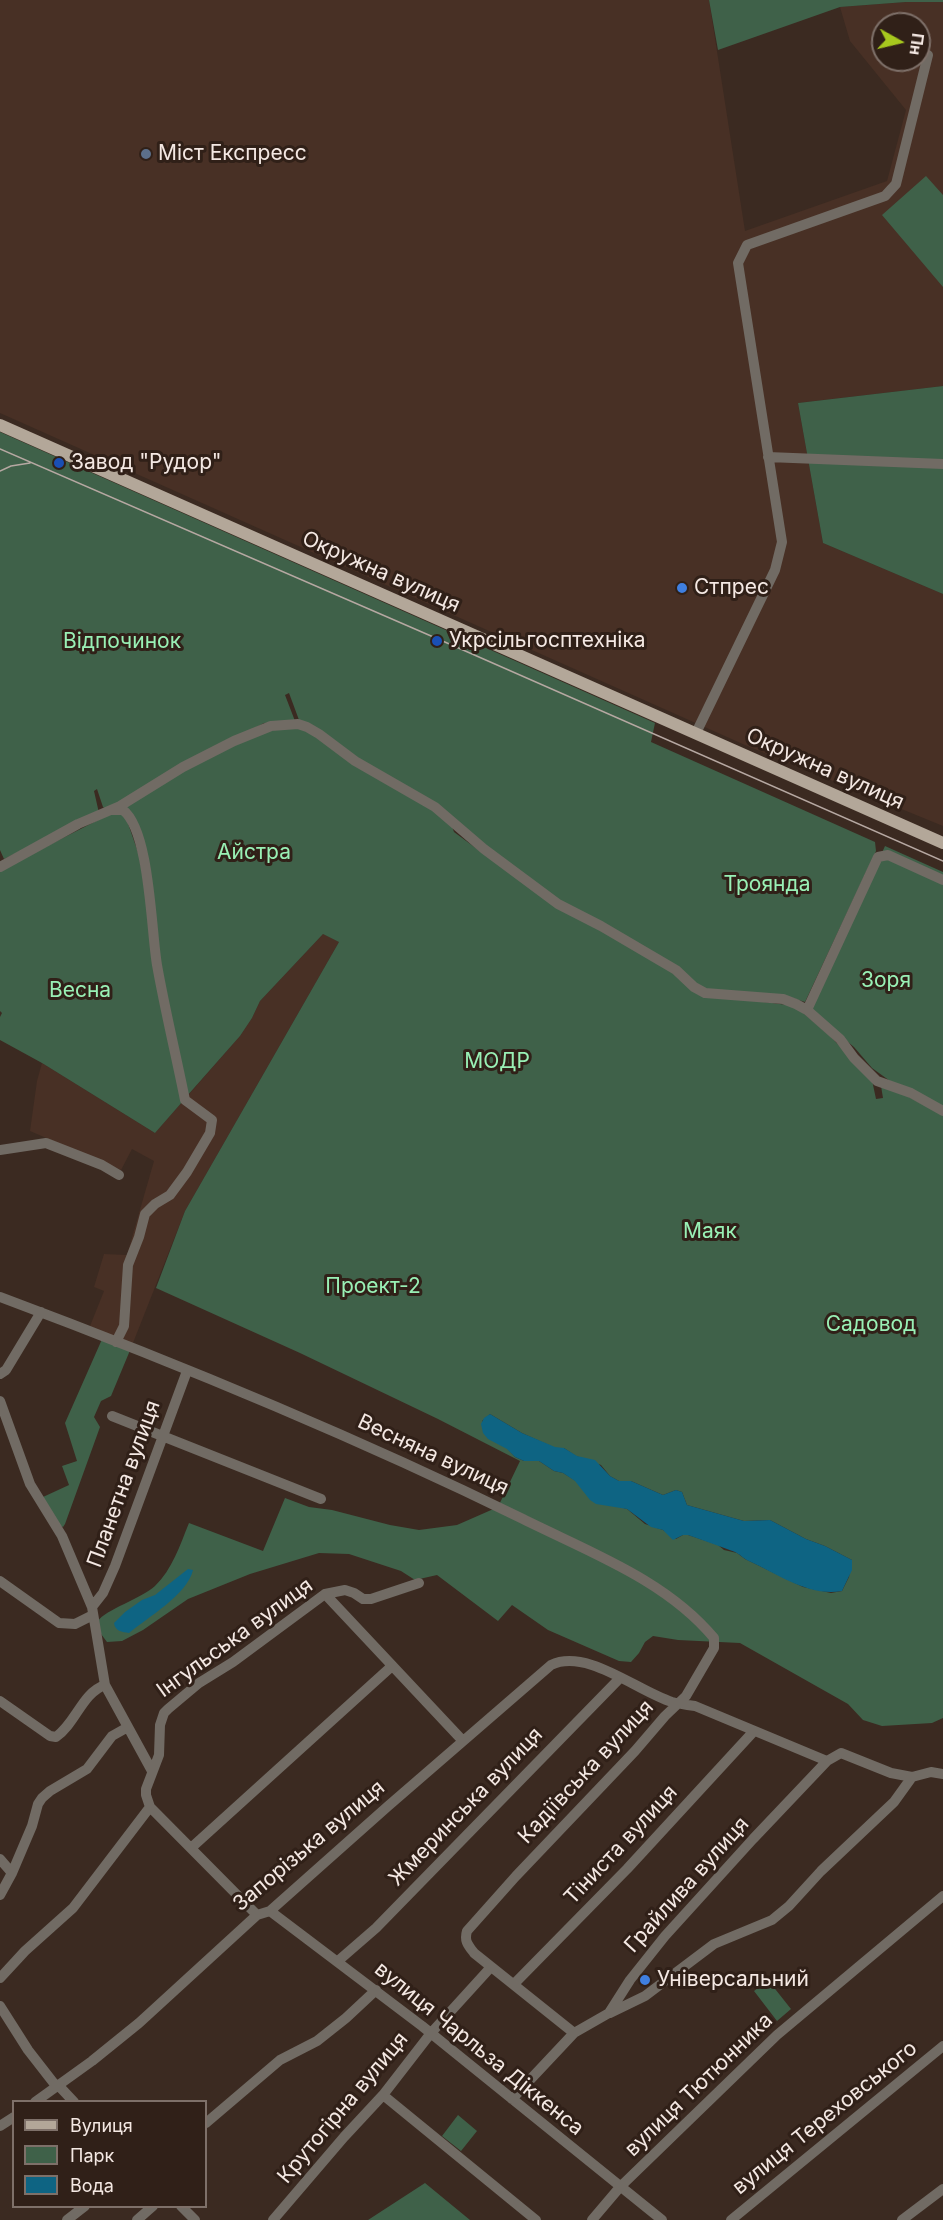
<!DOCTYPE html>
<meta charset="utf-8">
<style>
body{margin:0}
#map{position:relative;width:943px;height:2220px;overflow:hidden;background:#3b2a21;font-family:Inter,sans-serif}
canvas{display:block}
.legend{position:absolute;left:12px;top:2100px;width:195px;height:108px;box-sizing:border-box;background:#302018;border:2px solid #7e7069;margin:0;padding:8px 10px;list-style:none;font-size:18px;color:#f4e8e3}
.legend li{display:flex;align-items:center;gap:12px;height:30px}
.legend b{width:30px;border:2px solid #7e7069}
.north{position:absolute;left:871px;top:12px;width:60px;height:60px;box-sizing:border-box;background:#302018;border:2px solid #7e7069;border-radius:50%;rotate:98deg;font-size:16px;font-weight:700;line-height:24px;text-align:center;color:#f4e8e3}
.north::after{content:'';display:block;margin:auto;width:21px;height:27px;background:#a7c81e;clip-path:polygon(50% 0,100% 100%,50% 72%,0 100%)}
</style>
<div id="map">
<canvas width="943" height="2220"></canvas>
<ul class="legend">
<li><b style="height:8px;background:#b3a799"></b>Вулиця</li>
<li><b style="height:16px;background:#3f6149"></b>Парк</li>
<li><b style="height:16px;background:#0e6483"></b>Вода</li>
</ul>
<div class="north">Пн</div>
</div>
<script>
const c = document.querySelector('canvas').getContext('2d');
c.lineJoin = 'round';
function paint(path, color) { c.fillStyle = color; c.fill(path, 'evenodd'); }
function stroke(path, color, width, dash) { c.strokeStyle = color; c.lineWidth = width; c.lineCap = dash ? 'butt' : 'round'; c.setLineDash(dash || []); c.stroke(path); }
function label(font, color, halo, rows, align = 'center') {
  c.font = font + ' Inter,sans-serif'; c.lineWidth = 6; c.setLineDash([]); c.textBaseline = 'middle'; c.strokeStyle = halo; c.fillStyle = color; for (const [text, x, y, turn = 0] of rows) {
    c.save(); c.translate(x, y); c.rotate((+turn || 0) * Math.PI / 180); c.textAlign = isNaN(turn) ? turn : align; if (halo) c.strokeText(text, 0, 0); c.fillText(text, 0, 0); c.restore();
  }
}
const built = new Path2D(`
 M 0,0 L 709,0 L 745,231 L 887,181 L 906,110 L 850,41 L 840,7 L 906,2 L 943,2 L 943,386 L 798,403 L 823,543 L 943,594 L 943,826 L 745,745 L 0,413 ZM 883,24 L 919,24 L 919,60 L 883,60 Z
 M 323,934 L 339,942 L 185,1211 L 131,1348 L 88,1331 L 104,1291 L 94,1287 L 104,1254 L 127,1255 L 154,1161 L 132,1149 L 121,1170 L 30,1131 L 37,1081 L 42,1063 L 155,1133 L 240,1036 L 252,1018 L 260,1001 Z`);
const green = new Path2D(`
 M 709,0 L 943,0 L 943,2 L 906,2 L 840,7 L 718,50 Z
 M 926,176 L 943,195 L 943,287 L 882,215 Z
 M 943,386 L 943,594 L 823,543 L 798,403 Z
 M 0,432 L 655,723 L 651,742 L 875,842 L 876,851 L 805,1002 L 783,995 L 708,991 L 559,900 L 464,830 L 299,720 L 289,693 L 285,695 L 295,721 L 264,723 L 106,809 L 103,807 L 97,789 L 94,791 L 99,813 L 4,859 L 0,850 Z
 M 300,726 L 433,808 L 451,824 L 454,832 L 515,877 L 674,973 L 693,989 L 741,999 L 795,1006 L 829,1035 L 872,1080 L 876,1099 L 883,1098 L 881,1086 L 890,1087 L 943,1115 L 943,1718 L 932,1723 L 882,1726 L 863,1720 L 848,1704 L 740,1643 L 678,1640 L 653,1636 L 645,1642 L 639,1653 L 631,1662 L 619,1661 L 548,1630 L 512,1605 L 498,1621 L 437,1575 L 415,1580 L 401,1571 L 349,1554 L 319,1553 L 250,1574 L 188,1599 L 143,1630 L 122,1641 L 107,1642 L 101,1634 L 98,1621 C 105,1610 142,1598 155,1586 C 172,1570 180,1545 189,1523 L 263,1551 L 285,1498 L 309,1507 L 332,1510 L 390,1525 L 419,1530 L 457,1525 L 498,1507 L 520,1461 L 438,1419 L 300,1353 L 156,1288 L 185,1211 L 339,942 L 323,934 L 260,1001 L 252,1018 L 240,1036 L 187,1096 L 155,934 L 150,879 L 123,807 L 183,770 L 261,732 ZM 490,1414 L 522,1433 L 555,1448 L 564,1448 L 576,1456 L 601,1465 L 610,1476 L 619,1481 L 631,1481 L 663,1495 L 676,1490 L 682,1492 L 687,1505 L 744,1521 L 770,1520 L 806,1539 L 825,1546 L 852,1560 L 849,1577 L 842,1591 L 831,1593 L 803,1587 L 745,1559 L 737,1553 L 724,1550 L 718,1545 L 688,1535 L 683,1535 L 676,1539 L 663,1530 L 645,1524 L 627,1509 L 616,1506 L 563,1473 L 554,1471 L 539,1461 L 524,1461 L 515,1457 L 482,1421 Z
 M 112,813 L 125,815 L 139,855 L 183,1101 L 155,1133 L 42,1063 L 0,1040 L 0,1017 L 2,1013 L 0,1011 L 0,870 Z
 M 885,846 L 943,872 L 943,1108 L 890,1081 L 872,1068 L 854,1047 L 813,1013 L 813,1006 Z
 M 103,1337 L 131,1348 L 111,1396 L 101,1401 L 94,1417 L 100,1427 L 65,1524 L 63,1527 L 57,1524 L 43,1497 L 69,1485 L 62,1466 L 77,1461 L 65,1423 Z
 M 768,1980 L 791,2009 L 777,2021 L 754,1991 Z
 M 458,2115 L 477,2131 L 461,2151 L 442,2136 Z
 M 425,2183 L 470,2220 L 368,2220 Z`);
const water = new Path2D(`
 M 490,1414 L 522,1433 L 555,1447 L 564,1448 L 577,1456 L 595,1460 L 610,1476 L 619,1481 L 631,1481 L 663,1495 L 676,1490 L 682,1492 L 687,1505 L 744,1521 L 770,1520 L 806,1539 L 825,1546 L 852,1560 L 852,1570 L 842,1591 C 810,1597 779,1575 751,1562 C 745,1560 741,1555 735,1552 C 720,1546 704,1541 688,1535 L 683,1535 L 673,1540 L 663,1530 L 651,1527 L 627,1509 L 596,1504 L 590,1500 L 575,1481 L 563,1473 L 554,1471 L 539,1461 L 524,1461 L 515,1457 L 507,1449 L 488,1439 L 483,1433 L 481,1424 L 484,1418 Z
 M 188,1569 L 193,1570 C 187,1595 148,1617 129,1633 C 122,1632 115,1631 114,1623 L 125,1612 L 142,1600 L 155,1595 Z`);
const minor = new Path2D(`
 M 768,457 L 943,464
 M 696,733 L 775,570 L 782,542 L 738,263 L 747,245 L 885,196 L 896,184 L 928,55
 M 113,810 L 123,810 C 150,831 151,930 157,965 C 165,1010 176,1055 185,1100 L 212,1120 L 210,1133 L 187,1172 L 170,1195 L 155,1204 L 145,1214 L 139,1237 L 128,1265 L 124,1326 L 116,1342
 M 0,867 L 78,824 L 120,806 L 183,767 L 234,741 L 271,726 L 298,724 L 307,727 L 319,734 L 355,761 L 435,807 L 484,849 L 558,904 L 601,926 L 676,970 L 694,987 L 705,993 L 783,999 L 796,1004 L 807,1010 L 840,1039 L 854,1058 L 877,1081 L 911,1093 L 943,1111
 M 807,1010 L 878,857 L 888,855 L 943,880
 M 0,1150 L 46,1143 L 102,1165 L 119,1175
 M 0,1297 C 177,1363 353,1436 523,1519 C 589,1552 666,1580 714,1638 L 714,1648 L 686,1696 L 665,1716 L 635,1751 L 516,1876 L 467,1931 C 464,1941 468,1945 474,1953 L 574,2033
 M 0,1374 L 6,1370 L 41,1312
 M 0,1401 L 30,1484 L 62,1536 L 92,1607 L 105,1685 L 152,1771
 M 112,1416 L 321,1499
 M 0,1581 L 59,1623 L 75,1624 L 93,1615
 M 325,1594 L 463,1741
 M 92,1607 L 103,1593 L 115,1566 L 187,1371
 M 0,1701 L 50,1736 L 56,1737 C 76,1723 82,1693 105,1685
 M 191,1848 L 392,1666
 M 0,1859 L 12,1873
 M 0,1895 L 12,1873 L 32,1826 L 38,1804 L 42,1798 L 50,1791 L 87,1769 L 112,1736 L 128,1727
 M 270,1911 L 422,2026 L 662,2220
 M 257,1915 L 150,1807 L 146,1795 L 146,1789 L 159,1755 L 160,1725 L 164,1713 L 168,1709 L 199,1683 L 233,1662 L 325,1594 L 345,1590 L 354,1593 L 363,1599 L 371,1599 L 419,1583
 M 338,1961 L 376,1928 L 620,1678
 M 0,1978 L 25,1951 L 73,1908 L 150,1807
 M 514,1984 L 627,1869 L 754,1731
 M 0,2006 L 28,2050 L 56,2086
 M 610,2013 L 645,1996 L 714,1944 L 772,1920 L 789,1906 L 821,1871 L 894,1802 L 912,1777 L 931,1772 L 943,1774
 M 58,2085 L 74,2102
 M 383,2095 L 536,2220
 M 512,2099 L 574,2033 L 609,2013 L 630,1980 L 665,1936 L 753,1839 L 827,1761 L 841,1753 L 891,1773 L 912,1777
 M 35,2102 L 92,2061 L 139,2023 L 257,1915 L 270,1911 L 387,1807 L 551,1665 C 587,1648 637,1691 672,1702 C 679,1704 687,1705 695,1706 L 827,1761
 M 206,2123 L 280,2060 L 317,2041 L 346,2018 L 376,1990
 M 0,2126 L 14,2117
 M 181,2206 L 195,2220
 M 67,2220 L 85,2206
 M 137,2220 L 153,2206
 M 273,2220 L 344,2137 L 383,2095 L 431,2033 L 491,1967
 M 592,2220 L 620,2187 L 777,2035 L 943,1896
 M 731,2220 L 943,2046
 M 902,2220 L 943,2189`);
const major = new Path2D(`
 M 0,425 L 943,843`);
const tram = new Path2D(`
 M 0,449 L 438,639 L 943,861
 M 0,471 L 11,466 L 30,463`);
const markers = [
 [146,154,6,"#5c6f8a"],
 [59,463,6,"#1a4fb4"],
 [682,588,6,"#3f7fe0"],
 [437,641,6,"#1a4fb4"],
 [645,1980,6,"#3f7fe0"]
];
const poiNames = [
 ["Міст Експресс",158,154],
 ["Завод \"Рудор\"",71,463],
 ["Стпрес",694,588],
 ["Укрсільгосптехніка",449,641],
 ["Універсальний",657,1980]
];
const streetNames = [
 ["Окружна вулиця",381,572,24],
 ["Окружна вулиця",825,769,24],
 ["Весняна вулиця",433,1455,25],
 ["Планетна вулиця",124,1484,-70],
 ["Інгульська вулиця",235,1638,-36],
 ["Кадіївська вулиця",586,1772,-47],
 ["Жмеринська вулиця",466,1807,-46],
 ["Тіниста вулиця",621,1845,-47],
 ["Запорізька вулиця",309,1846,-40],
 ["Грайлива вулиця",687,1885,-48],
 ["вулиця Чарльза Діккенса",479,2049,39],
 ["вулиця Тютюнника",699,2085,-44],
 ["Крутогірна вулиця",343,2108,-50],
 ["вулиця Тереховського",825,2118,-39]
];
const parkNames = [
 ["Відпочинок",122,642],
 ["Айстра",254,853],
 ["Троянда",767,885],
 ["Зоря",886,981],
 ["Весна",80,991],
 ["МОДР",497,1062],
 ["Маяк",710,1232],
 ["Проект-2",373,1287],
 ["Садовод",871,1325]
];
paint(built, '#483025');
paint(green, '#3f6149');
paint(water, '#0e6483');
stroke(minor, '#716b64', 10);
stroke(major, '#b3a799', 12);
stroke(tram, '#b6a8a2', 1.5);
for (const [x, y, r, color] of markers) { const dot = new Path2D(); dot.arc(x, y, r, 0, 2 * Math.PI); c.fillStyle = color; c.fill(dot); stroke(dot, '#302018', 2); }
label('21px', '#f4e8e3', '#302018', poiNames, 'left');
label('21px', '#f4e8e3', '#302018', streetNames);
label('21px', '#99f0b5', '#302018', parkNames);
</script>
